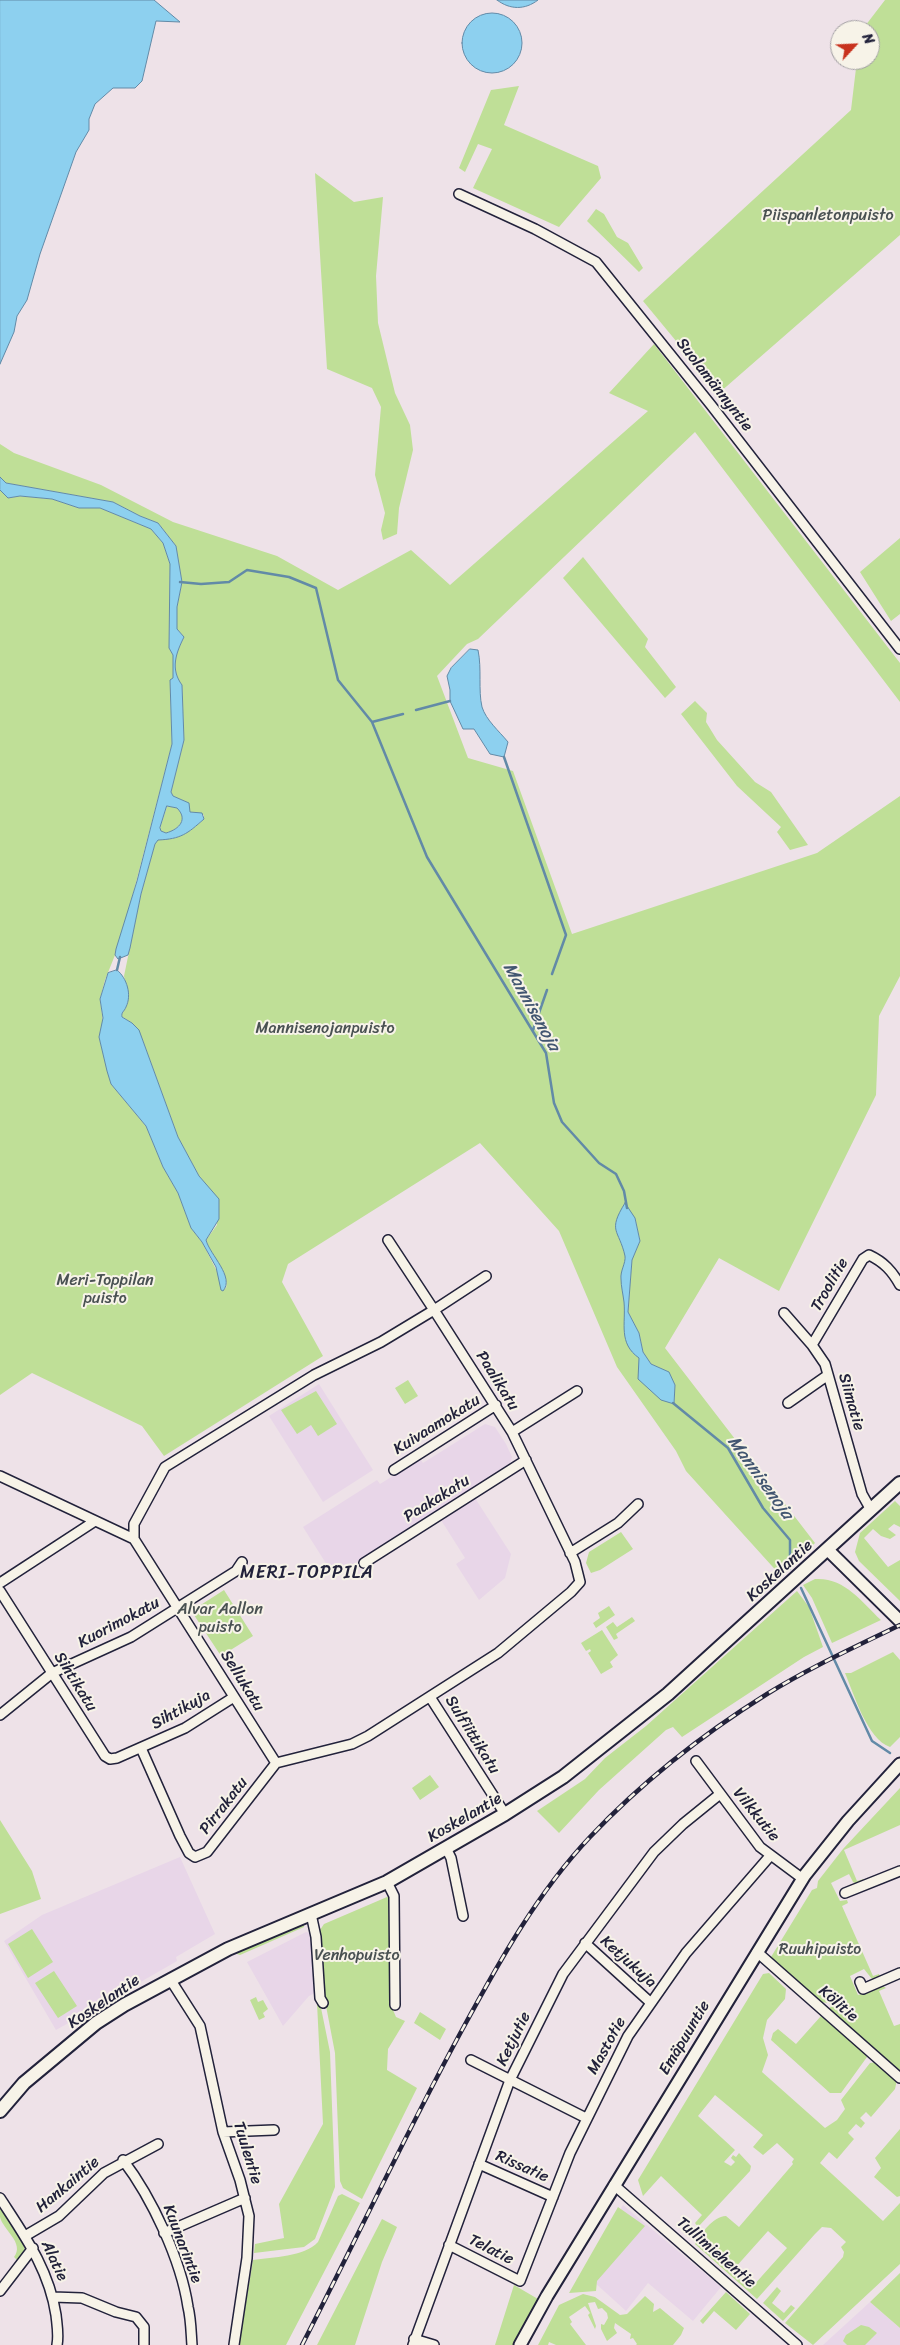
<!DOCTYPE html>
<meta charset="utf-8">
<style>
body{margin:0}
#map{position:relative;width:900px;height:2345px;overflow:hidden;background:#eee2e8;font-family:Sriracha,sans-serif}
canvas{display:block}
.north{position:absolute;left:830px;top:20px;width:50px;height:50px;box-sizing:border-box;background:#f7f3e8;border:1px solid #a29fa3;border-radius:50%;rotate:65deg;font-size:14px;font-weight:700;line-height:20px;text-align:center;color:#22223b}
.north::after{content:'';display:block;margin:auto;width:18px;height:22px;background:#c8321e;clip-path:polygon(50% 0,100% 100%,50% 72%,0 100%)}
</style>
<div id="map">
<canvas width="900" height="2345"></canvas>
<div class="north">N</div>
</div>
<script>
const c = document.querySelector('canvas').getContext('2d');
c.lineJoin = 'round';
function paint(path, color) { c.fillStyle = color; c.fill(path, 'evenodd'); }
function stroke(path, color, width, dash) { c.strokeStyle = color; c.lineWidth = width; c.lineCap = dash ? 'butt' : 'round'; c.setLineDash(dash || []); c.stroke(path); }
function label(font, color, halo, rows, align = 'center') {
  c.font = font + ' Sriracha,sans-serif'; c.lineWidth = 4; c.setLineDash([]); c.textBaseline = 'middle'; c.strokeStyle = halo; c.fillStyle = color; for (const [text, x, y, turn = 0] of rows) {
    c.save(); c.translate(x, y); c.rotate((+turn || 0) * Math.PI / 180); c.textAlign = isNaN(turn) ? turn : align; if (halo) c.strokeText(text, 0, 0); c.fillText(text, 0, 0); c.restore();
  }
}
const built = new Path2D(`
 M 319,1384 L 373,1470 L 323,1502 L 269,1416 Z
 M 485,1424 L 495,1427 L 506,1444 L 512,1457 L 509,1466 L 334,1576 L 303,1527 L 377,1480 L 380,1484 L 420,1459 L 423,1463 Z
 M 475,1498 L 511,1554 L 505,1578 L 479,1600 L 456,1564 L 465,1558 L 441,1520 Z
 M 180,1857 L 215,1934 L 176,1957 L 177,1961 L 165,1968 L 56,2030 L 4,1941 L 42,1915 Z
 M 306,1932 L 313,1934 L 315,1993 L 309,1996 L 283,2026 L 247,1962 Z
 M 623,2205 L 721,2287 L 693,2321 L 648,2283 L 626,2311 L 583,2272 Z
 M 870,2302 L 900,2328 L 900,2345 L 823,2345 Z`);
const green = new Path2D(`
 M 885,0 L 900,0 L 900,235 L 719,393 L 643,301 L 851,110 L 857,60 L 870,60 L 870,30 L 862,30 Z
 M 519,86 L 504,125 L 598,166 L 601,178 L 559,227 L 473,188 L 492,149 L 478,144 L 465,172 L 459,168 L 491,90 Z
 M 315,173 L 354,202 L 383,197 L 376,276 L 378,323 L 395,393 L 410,425 L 413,450 L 399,508 L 397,534 L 383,540 L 381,530 L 385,513 L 375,475 L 381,407 L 372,388 L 327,369 Z
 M 596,209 L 604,214 L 617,237 L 628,243 L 643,268 L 639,272 L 587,221 Z
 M 654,344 L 900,663 L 900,702 L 695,432 L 478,639 L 467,644 L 437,676 L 468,758 L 513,771 L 572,934 L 817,853 L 900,796 L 900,976 L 879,1016 L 876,1095 L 779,1291 L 719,1258 L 665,1348 L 815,1543 L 781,1576 L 686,1471 L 676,1451 L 617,1367 L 559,1231 L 480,1143 L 288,1264 L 282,1282 L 323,1356 L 164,1456 L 142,1426 L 32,1373 L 0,1395 L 0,490 L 8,498 L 20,496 L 52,499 L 79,508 L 100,508 L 151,529 L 163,543 L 170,564 L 169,648 L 173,655 L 173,678 L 170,681 L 172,744 L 126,921 L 115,955 L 105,980 L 100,999 L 103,1022 L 99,1037 L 111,1084 L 146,1126 L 163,1167 L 178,1193 L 191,1228 L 202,1242 L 226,1289 C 230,1271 210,1256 206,1240 L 217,1225 L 214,1196 L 199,1176 L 178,1137 L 143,1041 L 132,1023 L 121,1016 L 127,1005 L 128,995 L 124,976 L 141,894 L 155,844 L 157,840 C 181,839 187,834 204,819 L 204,815 L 190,812 L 186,802 L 173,796 L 171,792 L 184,740 L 182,685 C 170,669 176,653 184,637 L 177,629 L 177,607 L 182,582 L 176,546 L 158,523 L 140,516 L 113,502 L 6,483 L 0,477 L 0,444 L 14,453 L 101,485 L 173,522 L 277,556 L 338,590 L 411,550 L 450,585 L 648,411 L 609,393 ZM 635,1218 L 640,1241 L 632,1259 L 628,1312 L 639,1333 L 643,1352 L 651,1364 L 668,1372 L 675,1385 L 674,1403 L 627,1335 L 626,1281 Z
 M 900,538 L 900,614 L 891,621 L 860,572 Z
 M 583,557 L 648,639 L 645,647 L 676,687 L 665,698 L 563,578 Z
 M 695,701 L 707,713 L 706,722 L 717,740 L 755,782 L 771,792 L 808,845 L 790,850 L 777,832 L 781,827 L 737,786 L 681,714 Z
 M 167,806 L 177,808 C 188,819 180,829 166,833 L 161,831 L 160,828 Z
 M 408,1380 L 418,1396 L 405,1404 L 395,1388 Z
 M 316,1391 L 337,1424 L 318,1436 L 311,1425 L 297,1434 L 281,1410 Z
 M 895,1501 L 900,1506 L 900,1527 L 894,1524 L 888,1529 L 896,1535 L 890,1539 L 881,1536 L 873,1529 L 864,1538 L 888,1567 L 900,1560 L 900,1601 L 859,1561 L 855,1552 L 860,1533 Z
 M 621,1532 L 633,1549 L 600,1570 L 591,1573 L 586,1563 L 589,1552 Z
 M 815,1579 C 844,1577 861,1601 881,1620 L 832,1643 L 812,1598 L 803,1585 Z
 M 224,1590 L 253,1636 L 221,1656 L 194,1615 L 196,1608 Z
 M 797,1591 L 809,1607 L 823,1647 L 804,1657 L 682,1737 L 673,1727 L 666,1730 L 599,1790 L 559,1833 L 537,1811 L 585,1779 L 605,1758 L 646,1726 Z
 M 609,1606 L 615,1615 L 596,1628 L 593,1623 L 600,1618 L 598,1613 Z
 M 632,1617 L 635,1621 L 616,1634 L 618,1638 L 614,1640 L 606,1627 L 613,1622 L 617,1627 Z
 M 602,1630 L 618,1655 L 610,1662 L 613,1667 L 601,1674 L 588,1653 L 591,1651 L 590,1649 L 586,1651 L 581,1643 Z
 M 893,1652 L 900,1660 L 900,1737 L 890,1747 C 867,1739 854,1694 845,1673 L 851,1673 Z
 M 430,1775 L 439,1787 L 420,1800 L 412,1788 Z
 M 900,1788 L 900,1825 L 844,1850 L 857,1881 L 864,1879 L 865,1882 L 858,1885 L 853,1882 L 849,1874 L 831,1883 L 840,1901 L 847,1900 L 848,1903 L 842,1906 L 873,1976 L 879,1974 L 880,1977 L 876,1980 L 872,1979 L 864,1969 L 850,1976 L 858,1995 L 883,1986 L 886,1988 L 879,1991 L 894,2026 L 900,2024 L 900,2072 L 829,2010 L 831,2006 L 829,2003 L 820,2002 L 771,1957 L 812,1890 L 817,1888 L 818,1881 L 843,1849 Z
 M 0,1820 L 32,1871 L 41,1899 L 0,1914 Z
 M 387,1897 L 390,1897 L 393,2010 L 396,2017 L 405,2021 L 388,2049 L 387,2070 L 417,2088 L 362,2199 L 343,2188 L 340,2181 L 335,2053 L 323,1990 L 320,1930 L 324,1924 Z
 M 304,1923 L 304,1927 L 240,1955 L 237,1954 L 236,1952 Z
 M 32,1929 L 53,1962 L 28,1978 L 8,1944 Z
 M 54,1971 L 77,2006 L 58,2018 L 35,1983 Z
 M 769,1973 L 786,1989 L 785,1999 L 767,2020 L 763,2038 L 768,2055 L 762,2072 L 825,2128 L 837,2120 L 845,2109 L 841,2100 L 870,2063 L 877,2062 L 897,2080 L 895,2089 L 871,2117 L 866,2112 L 860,2118 L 865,2123 L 861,2128 L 856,2124 L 848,2133 L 854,2139 L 837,2159 L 829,2152 L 820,2163 L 883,2221 L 900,2203 L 900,2264 L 813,2345 L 785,2323 L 843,2257 L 844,2252 L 841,2247 L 846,2242 L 831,2228 L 822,2227 L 815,2234 L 757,2299 L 695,2244 C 702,2233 712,2217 726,2216 L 739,2227 L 793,2164 L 792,2162 L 794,2159 L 777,2143 L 763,2155 L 753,2147 L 763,2135 L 715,2095 L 698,2116 L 735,2150 L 724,2162 L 731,2166 L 735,2162 L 731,2158 L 733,2155 L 736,2157 L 739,2153 L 751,2166 L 750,2171 L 698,2227 L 695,2223 L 702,2215 L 661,2176 L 643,2196 L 638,2180 L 763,1974 ZM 768,2231 L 787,2248 L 753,2286 L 734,2269 Z
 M 256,1997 L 258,2002 L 263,2000 L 268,2009 L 263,2013 L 265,2017 L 259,2020 L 250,2000 Z
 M 317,2003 L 320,2003 L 330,2052 L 335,2187 L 315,2239 L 304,2247 L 254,2253 L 255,2244 L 284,2238 L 279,2204 L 323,2124 Z
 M 420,2012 L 446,2029 L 440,2040 L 414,2023 Z
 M 821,2016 L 866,2053 L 867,2057 L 841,2093 L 830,2093 L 771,2040 L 773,2033 L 778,2029 L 796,2044 Z
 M 900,2129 L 900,2196 L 897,2197 L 874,2177 L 881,2168 L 875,2158 Z
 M 342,2194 L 360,2203 L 286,2345 L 239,2345 L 253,2260 C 273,2257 304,2257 318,2242 L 338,2196 Z
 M 0,2204 C 7,2215 24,2239 25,2251 C 25,2256 22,2258 18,2261 L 14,2257 C 25,2243 3,2230 0,2217 C 0,2213 0,2208 0,2204 Z
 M 618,2207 L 645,2226 L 597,2281 L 596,2291 L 569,2293 Z
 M 382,2219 L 397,2227 L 382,2262 L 355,2345 L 317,2345 Z
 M 900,2273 L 900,2328 L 870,2302 Z
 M 514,2285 L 538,2299 L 514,2345 L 495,2345 Z
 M 777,2287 L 781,2291 L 772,2303 L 784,2313 L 791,2305 L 795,2308 L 783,2321 L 763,2303 Z
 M 726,2292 L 750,2314 L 736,2330 L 714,2311 L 703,2324 L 700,2321 Z
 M 583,2294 L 595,2297 L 620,2315 L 627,2314 L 645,2296 L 654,2304 L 653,2312 L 660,2308 L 684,2328 L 681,2335 L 673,2345 L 636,2345 L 637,2344 L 633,2338 L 630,2339 L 631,2334 L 615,2323 L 614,2328 L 617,2333 L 607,2341 L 601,2329 L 601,2324 L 604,2325 L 608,2318 L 607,2313 L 602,2308 L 598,2309 L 595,2302 L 588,2303 L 596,2326 L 595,2329 L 588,2315 L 590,2313 L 585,2306 L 569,2317 L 572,2322 L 570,2324 L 586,2345 L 556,2345 L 549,2342 L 548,2345 L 538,2345 L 559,2305 Z
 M 861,2325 L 869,2327 L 877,2333 L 865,2345 L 847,2345 L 843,2341 L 846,2335 Z`);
const water = new Path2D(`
 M 0,0 L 154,0 L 180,22 L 156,21 L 142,81 L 135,88 L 113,88 L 95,104 L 89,119 L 89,130 L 76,152 L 40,254 L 27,300 L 17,316 L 14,332 L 0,364 Z
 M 497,0 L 538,0 C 525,10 510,10 497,0 Z
 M462 43a30 30 0 1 1 60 0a30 30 0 1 1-60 0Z
 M 0,477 L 6,483 L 113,502 L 140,516 L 158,523 L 176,546 L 182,582 L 177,607 L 177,629 L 184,637 C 176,653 170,669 182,685 L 184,740 L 171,792 L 173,796 L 189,803 L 190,812 L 202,813 L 204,819 C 187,834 181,839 158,840 L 155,844 L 141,894 L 130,948 L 128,955 L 118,959 L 115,955 L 116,949 L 137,881 L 172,744 L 170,680 L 173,678 L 173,655 L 169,648 L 170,564 L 163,543 L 151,529 L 100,508 L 79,508 L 52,499 L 20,496 L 8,498 L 0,490 ZM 167,806 L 177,808 C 188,819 180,829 166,833 L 161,831 L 160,828 Z
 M 470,649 L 478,650 C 482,669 478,690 482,707 C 486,720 499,731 508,742 L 504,757 L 490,754 L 474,729 L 463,729 L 450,701 L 450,690 L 447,676 L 451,668 Z
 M 117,970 C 127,978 132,995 126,1007 C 124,1012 121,1012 122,1017 L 132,1023 L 139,1030 L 178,1137 L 199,1176 L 219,1199 L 219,1219 L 206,1240 C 210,1255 235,1277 223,1291 L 221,1290 L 216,1267 L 202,1242 L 191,1228 L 178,1193 L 163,1167 L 146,1126 L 111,1084 L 107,1071 L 99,1037 L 103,1018 L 100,999 L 108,973 Z
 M 625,1203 L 635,1218 L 640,1241 L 632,1260 L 628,1312 L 639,1333 L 643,1352 L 651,1364 L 669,1372 L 675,1385 L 674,1404 L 661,1400 L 638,1379 L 639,1358 C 618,1343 626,1324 624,1302 C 623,1294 621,1286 621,1279 C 620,1271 626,1263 625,1256 C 619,1229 607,1232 625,1203 Z`);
const stream = new Path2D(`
 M 180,582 L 201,584 L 229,582 L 247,570 L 289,577 L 316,588 L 338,680 L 372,722 L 427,857 L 546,1053 L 554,1103 L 562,1122 L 599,1163 L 616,1174 L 624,1191 L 627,1208
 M 416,710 L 450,701
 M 372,722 L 403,714
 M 504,757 L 566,935 L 552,974
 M 117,970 L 120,957
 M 533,1030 L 547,990
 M 673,1403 L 728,1448 L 763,1508 L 790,1540 L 790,1569
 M 801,1588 L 872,1741 L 890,1753`);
const minor = new Path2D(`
 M 459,194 L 535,229 L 596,262 L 711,405 L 900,649
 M 388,1240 L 434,1310 L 486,1276
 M 434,1310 L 512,1432 L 575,1562 L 580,1582 L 571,1592 L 498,1653 L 368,1736 L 352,1744 L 276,1763 L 134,1539 L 134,1524 L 165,1467 L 314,1375 L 381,1342 Z
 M 784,1313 L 812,1345 L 825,1364 L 862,1494 L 871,1510
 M 812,1345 L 863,1259 L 869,1255 C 884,1262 892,1271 900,1285
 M 788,1403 L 828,1375
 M 512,1432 L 577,1391
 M 394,1470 L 496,1405
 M 0,1476 L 134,1539
 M 570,1553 L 618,1523 L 638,1504
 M 364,1563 L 526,1460
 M 0,1583 L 95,1521
 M 0,1591 L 105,1756 L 110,1759 L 117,1758 L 185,1728 L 234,1697
 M 430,1697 L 505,1814
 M 0,1715 L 52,1673 L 131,1637 L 236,1571 L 242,1562
 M 141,1748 L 180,1836 L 189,1853 L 195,1857 L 207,1852 L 276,1763
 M 696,1761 L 760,1847 L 803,1879
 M 446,1848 L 451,1858 L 463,1916
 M 387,1882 L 394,1896 L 395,2005
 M 845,1893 L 900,1871
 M 311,1914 L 316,1937 L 320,1998 L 323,2003
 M 585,1943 L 651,2003
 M 757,1952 L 900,2078
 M 170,1979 L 200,2026 L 223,2132 L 240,2180 L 249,2216 L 247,2258 L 234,2345
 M 860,1982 L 863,1989 L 900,1973
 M 471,2060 L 586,2118
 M 223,2132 L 274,2130
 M 123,2160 C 152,2198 181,2260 188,2307 C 191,2319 191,2332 192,2345
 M 479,2164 L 553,2197
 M 614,2185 L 797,2345
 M 0,2198 C 24,2235 49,2269 56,2315 C 57,2325 59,2335 57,2345
 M 164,2233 L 245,2198
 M 25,2236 L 59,2216 L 104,2173 L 158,2144
 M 449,2245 L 520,2281 L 570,2153 L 628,2036 L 686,1953 L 770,1856
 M 0,2291 L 33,2248
 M 53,2297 L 82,2298 L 116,2312 L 136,2317 L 144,2327 L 144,2345
 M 414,2339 L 434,2345
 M 413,2345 L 510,2080 L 563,1974 L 654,1852 L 683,1824 L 720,1794`);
const tertiary = new Path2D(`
 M 828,1550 L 900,1621
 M 520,2345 L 547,2296 L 805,1875 L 848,1821 L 900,1764`);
const secondary = new Path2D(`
 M 0,2111 L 24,2083 L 96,2023 L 124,2005 L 228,1949 L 387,1882 L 505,1814 L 563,1777 L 668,1694 L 900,1483`);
const rail = new Path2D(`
 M 302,2345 C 356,2240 406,2133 462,2030 C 499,1962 537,1893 590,1837 C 642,1782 703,1734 767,1694 C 809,1668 855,1647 900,1625`);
const parkNames = [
 ["Piispanletonpuisto",828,216],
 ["Mannisenojanpuisto",325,1029],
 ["Meri-Toppilan",105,1281],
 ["puisto",105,1299],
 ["Alvar Aallon",220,1610],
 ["puisto",220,1628],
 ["Ruuhipuisto",820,1950],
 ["Venhopuisto",357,1956]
];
const streetNames = [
 ["Suolamännyntie",714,385,52],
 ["Troolitie",830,1285,-60],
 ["Paalikatu",497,1381,58],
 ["Siimatie",851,1402,74],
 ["Kuivaamokatu",437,1425,-32],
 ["Paakakatu",437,1499,-32],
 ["Koskelantie",780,1571,-42],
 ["Kuorimokatu",119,1623,-28],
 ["Sellukatu",242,1681,58],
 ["Sihtikatu",75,1682,58],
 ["Sihtikuja",181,1710,-29],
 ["Sulfiittikatu",472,1735,58],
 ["Pirrakatu",224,1806,-52],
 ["Vilkkutie",756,1815,51],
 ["Koskelantie",465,1818,-30],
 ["Ketjukuja",628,1962,42],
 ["Koskelantie",104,2002,-34],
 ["Kölitie",838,2004,41],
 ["Emäpuuntie",685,2038,-59],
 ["Ketjutie",514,2039,-64],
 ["Mastotie",607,2046,-61],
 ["Tuulentie",247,2153,73],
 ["Rissatie",522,2167,24],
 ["Hankaintie",68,2185,-40],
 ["Kuunarintie",182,2244,69],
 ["Telatie",491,2250,27],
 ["Tullimiehentie",716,2253,41],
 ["Alatie",54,2261,65]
];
const waterNames = [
 ["Mannisenoja",531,1007,61],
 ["Mannisenoja",760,1478,54]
];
const neighbourhoodNames = [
 ["MERI-TOPPILA",307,1573]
];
paint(built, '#e8d6e8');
paint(green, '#bfdf97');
paint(water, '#8dd0ef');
stroke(water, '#628aa7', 1);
stroke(stream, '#628aa7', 2.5);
stroke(minor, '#22223b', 12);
stroke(tertiary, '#22223b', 15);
stroke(secondary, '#22223b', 16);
stroke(minor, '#f7f3e8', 9);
stroke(tertiary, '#f7f3e8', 11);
stroke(secondary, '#f7f3e8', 12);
stroke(rail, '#22223b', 4.5);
stroke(rail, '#f7f3e8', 2.5, [8]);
label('16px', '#495152', '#f7f3e8', parkNames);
label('16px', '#22223b', '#f7f3e8', streetNames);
label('italic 18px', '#425671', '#f7f3e8', waterNames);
c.letterSpacing = '1px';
label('18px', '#22223b', '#f7f3e8', neighbourhoodNames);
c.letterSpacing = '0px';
</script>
